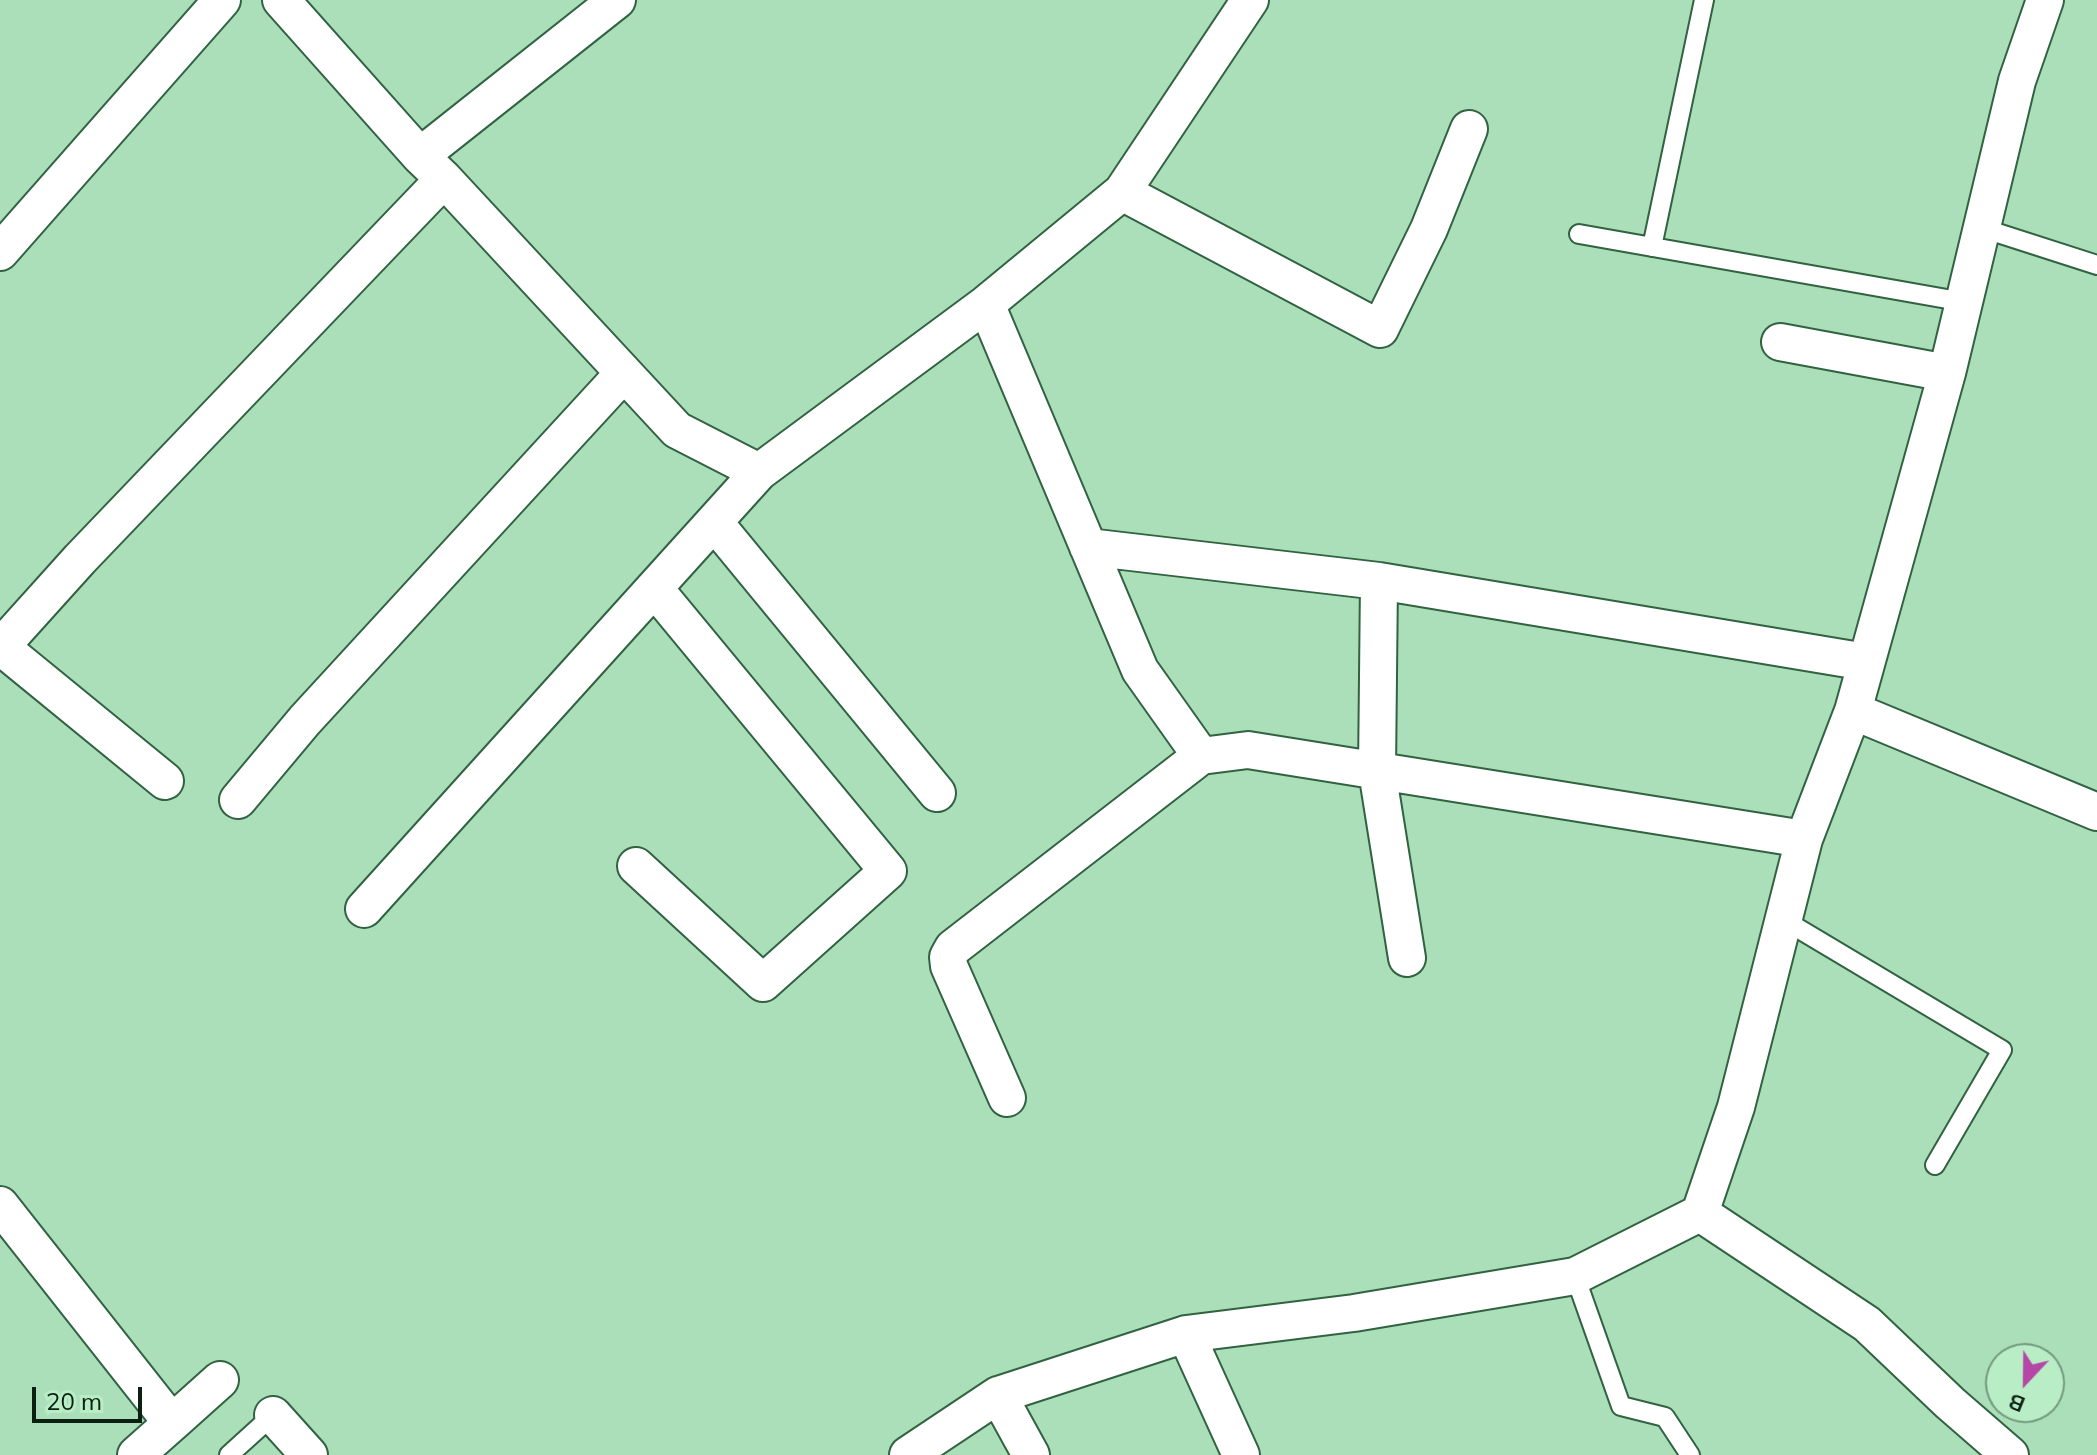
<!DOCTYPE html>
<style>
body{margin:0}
#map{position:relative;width:2097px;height:1455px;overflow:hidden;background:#abdfb9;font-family:Mulish,sans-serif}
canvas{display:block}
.north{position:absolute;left:1985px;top:1343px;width:80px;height:80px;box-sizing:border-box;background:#b8edc6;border:2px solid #739b7e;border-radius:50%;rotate:202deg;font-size:22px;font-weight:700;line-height:32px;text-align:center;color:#0c2012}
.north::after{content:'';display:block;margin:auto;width:28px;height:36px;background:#b548a7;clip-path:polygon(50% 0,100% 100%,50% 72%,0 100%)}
.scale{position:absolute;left:32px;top:1387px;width:110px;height:36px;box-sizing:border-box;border:4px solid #0c2012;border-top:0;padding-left:10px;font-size:24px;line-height:28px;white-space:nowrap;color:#0c2012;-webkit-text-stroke:6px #b8edc6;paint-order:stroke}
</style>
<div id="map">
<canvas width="2097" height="1455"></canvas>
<div class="north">B</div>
<div class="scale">20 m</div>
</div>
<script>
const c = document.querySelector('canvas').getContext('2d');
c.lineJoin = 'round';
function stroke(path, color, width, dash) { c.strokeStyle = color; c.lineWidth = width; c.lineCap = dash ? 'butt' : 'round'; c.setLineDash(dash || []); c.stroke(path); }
const lane = new Path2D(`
 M 1982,228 L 2097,265
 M 1579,234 L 1964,302
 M 1652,247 L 1704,0
 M 1784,920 L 2002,1050 L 1935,1165
 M 1575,1276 L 1621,1406 L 1665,1417 L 1690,1455
 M 229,1455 L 273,1415`);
const street = new Path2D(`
 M 281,0 L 420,156 L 444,179 L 677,430 L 759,472 L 986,304 L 1122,192 L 1250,0
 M 420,156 L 617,0
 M 1122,192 L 1380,329 L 1429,229 L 1469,129
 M 0,252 L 222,0
 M 986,304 L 1140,670 L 1201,756 L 1248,750 L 1804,839
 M 1780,342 L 1947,373
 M 714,522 L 937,793
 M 1088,547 L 1379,581 L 1866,662
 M 1379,581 L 1377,771 L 1407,958
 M 1853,711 L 2097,812
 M 165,781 L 6,651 L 7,640 L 80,559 L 444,179
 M 238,800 L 305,720 L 624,373
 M 636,866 L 763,983 L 888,871 L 654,588
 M 364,909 L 759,472
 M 1007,1098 L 949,966 L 948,957 L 953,948 L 1201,756
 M 0,1205 L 172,1423 L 136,1455
 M 1700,1213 L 1867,1324 L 1950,1403 L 2010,1455
 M 1186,1334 L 1241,1455
 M 998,1395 L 1031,1455
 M 273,1415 L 309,1455
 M 172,1423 L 220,1380
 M 908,1455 L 998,1395 L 1186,1334 L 1354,1313 L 1575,1276 L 1700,1213 L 1736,1107 L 1804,839 L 1853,711 L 1947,373 L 2017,81 L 2045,0`);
stroke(lane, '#316241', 22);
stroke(street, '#316241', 40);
stroke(lane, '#fff', 18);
stroke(street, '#fff', 36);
</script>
